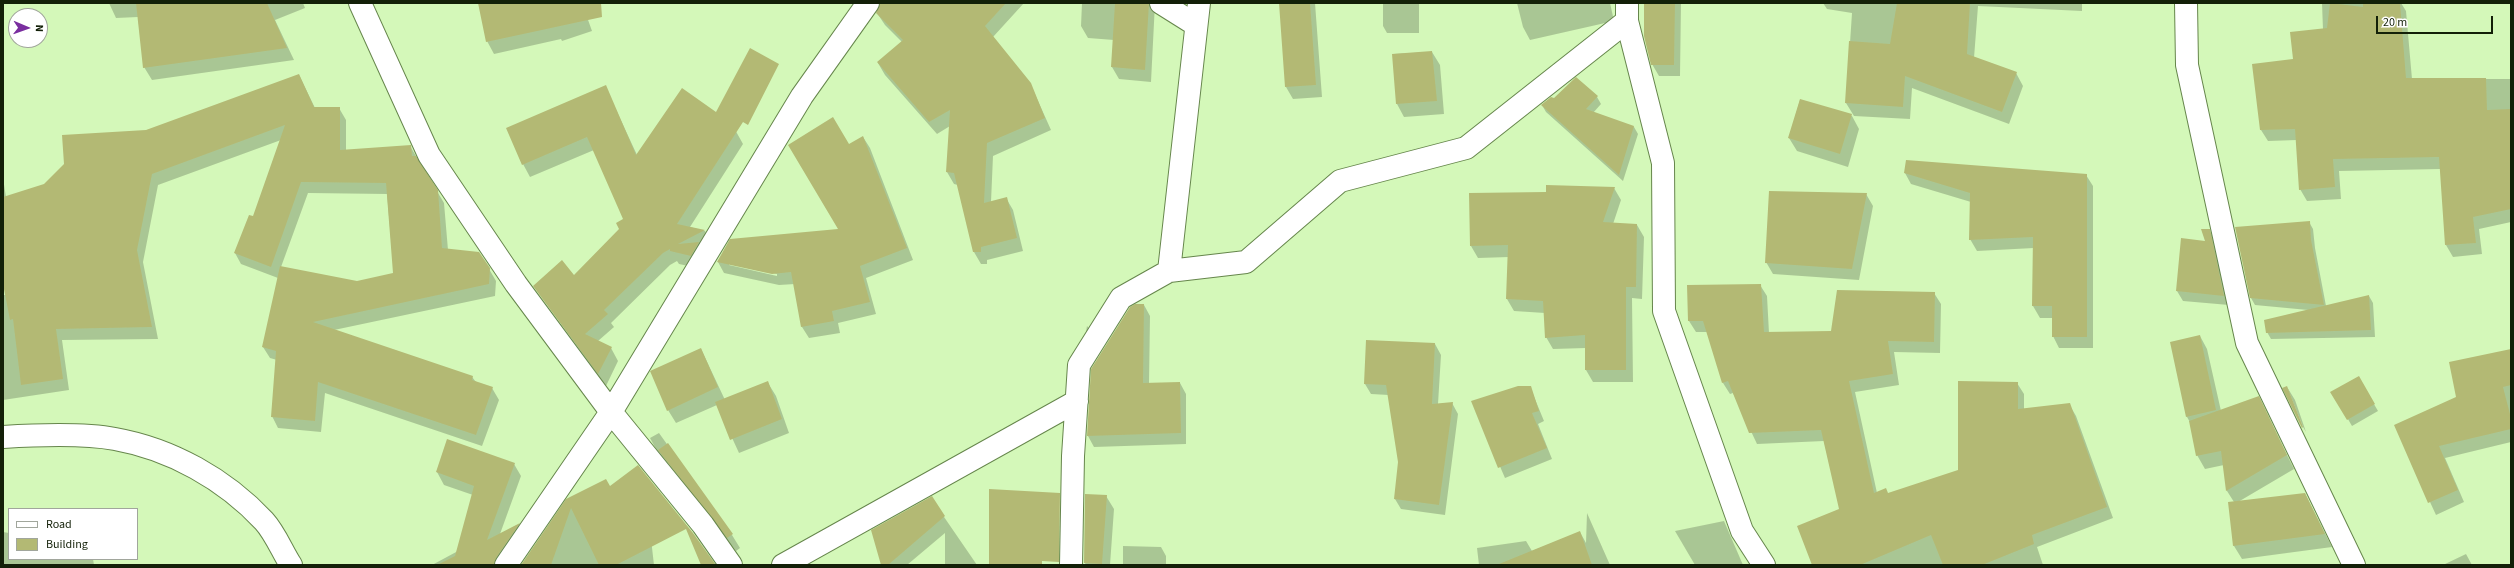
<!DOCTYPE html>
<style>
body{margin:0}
#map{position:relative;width:2514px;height:568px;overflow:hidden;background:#d4f8b9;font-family:"Source Sans 3",sans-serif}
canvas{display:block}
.frame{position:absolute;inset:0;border:4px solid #132008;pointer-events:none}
.legend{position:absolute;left:8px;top:508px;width:130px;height:52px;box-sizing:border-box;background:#fff;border:1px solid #a1a69c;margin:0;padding:5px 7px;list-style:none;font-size:12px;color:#132008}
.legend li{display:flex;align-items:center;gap:8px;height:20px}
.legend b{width:20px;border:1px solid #a1a69c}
.north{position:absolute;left:8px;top:8px;width:40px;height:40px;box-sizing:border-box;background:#fff;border:1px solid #a1a69c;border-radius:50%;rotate:92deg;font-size:11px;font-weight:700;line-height:16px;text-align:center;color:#132008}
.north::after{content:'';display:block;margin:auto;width:14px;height:18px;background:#7a2e9f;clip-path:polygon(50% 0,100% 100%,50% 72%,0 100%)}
.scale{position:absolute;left:2376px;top:16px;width:117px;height:18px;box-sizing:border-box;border:2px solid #132008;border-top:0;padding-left:5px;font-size:12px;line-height:14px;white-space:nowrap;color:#132008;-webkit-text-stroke:3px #fff;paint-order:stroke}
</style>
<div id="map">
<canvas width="2514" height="568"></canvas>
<div class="frame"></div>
<ul class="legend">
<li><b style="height:5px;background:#fff"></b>Road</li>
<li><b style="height:11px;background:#b3b974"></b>Building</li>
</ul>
<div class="north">N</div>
<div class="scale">20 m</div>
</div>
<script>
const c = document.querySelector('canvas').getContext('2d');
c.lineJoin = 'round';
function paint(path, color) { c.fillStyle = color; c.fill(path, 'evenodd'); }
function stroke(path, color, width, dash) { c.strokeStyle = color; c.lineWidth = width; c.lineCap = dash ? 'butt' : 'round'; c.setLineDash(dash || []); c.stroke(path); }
const shadow = new Path2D(`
 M 109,3 L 303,3 L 305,8 L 275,20 L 294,60 L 152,80 L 144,67 L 138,17 L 116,18 Z
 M 479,3 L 582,3 L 592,31 L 562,41 L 561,39 L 494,54 L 487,41 Z
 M 881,3 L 1024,3 L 993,37 L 1030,83 L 1051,130 L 993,156 L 991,202 L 1006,198 L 1013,210 L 1023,251 L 987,260 L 987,264 L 981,264 L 974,252 L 958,185 L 954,184 L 947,172 L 950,126 L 937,134 L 885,75 L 878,63 L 902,42 L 885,25 L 877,13 Z
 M 1082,3 L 1155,3 L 1151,82 L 1119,79 L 1112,67 L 1114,40 L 1088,38 L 1081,26 Z
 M 1280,3 L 1315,3 L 1322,97 L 1293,99 L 1286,87 Z
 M 1383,3 L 1419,3 L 1419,33 L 1387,33 L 1383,26 Z
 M 1517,3 L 1610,3 L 1614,21 L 1530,40 L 1523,27 Z
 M 1645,3 L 1681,3 L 1680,76 L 1659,76 L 1652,64 Z
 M 1823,3 L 2082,3 L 2082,11 L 1978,6 L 1974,58 L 2016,73 L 2023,86 L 2009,124 L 1912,88 L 1910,119 L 1854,116 L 1846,103 L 1852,13 L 1827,9 Z
 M 2322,3 L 2401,3 L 2406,11 L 2412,79 L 2511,79 L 2511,222 L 2479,229 L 2482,254 L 2453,257 L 2446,245 L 2441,169 L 2339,171 L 2341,199 L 2307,201 L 2300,189 L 2297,140 L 2268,141 L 2261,130 L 2294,60 L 2323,30 Z
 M 1432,52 L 1440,65 L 1444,114 L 1404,117 L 1397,104 L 1393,54 Z
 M 299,75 L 315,108 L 339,108 L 346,120 L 346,151 L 410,146 L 444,203 L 448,250 L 489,269 L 496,281 L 495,296 L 334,330 L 472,377 L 476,382 L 492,388 L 499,400 L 482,446 L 325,393 L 321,432 L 278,428 L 272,416 L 277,360 L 270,358 L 263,347 L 278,278 L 241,264 L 235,253 L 253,218 L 281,140 L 158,185 L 143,262 L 158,339 L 62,340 L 69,390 L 3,400 L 3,295 L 7,295 L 3,282 L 3,178 L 6,197 L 45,185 L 146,131 ZM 308,193 L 387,194 L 394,274 L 357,282 L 281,267 Z
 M 605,86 L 637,155 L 733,126 L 743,144 L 690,227 L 705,231 L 711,243 L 698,268 L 679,264 L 677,261 L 670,265 L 611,323 L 614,327 L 598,341 L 611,348 L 618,361 L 606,386 L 534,286 L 574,276 L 621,230 L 625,219 L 594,150 L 530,177 L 523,164 Z
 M 1597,97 L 1601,104 L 1593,113 L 1634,127 L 1638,134 L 1623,181 L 1546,112 L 1542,105 L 1554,99 Z
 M 1800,100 L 1852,116 L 1859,129 L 1848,167 L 1797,151 L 1789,138 Z
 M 863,137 L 870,148 L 913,260 L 866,278 L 876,314 L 838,323 L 840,333 L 809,338 L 802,327 L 795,284 L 779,285 L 724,273 L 718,262 L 839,230 L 849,146 ZM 729,263 L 777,274 L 777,276 L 729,265 Z
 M 1905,173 L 2086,175 L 2093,186 L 2093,348 L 2059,348 L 2053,336 L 2053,318 L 2040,318 L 2033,306 L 2034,248 L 1977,251 L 1970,239 L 1971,202 L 1911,184 Z
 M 1614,188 L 1621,200 L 1613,224 L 1637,225 L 1644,237 L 1642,299 L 1632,298 L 1633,382 L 1593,382 L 1586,370 L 1586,348 L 1553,349 L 1546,337 L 1545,313 L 1514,311 L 1507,299 L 1509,257 L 1478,258 L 1471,246 L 1547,193 Z
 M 1866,194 L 1873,206 L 1859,280 L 1773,274 L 1766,262 Z
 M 2309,222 L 2313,229 L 2315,248 L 2326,306 L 2369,296 L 2373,303 L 2375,337 L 2271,339 L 2267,332 L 2308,310 L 2255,305 L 2251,298 Z
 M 2209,230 L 2215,240 L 2229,305 L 2183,301 L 2177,291 L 2206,242 Z
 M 1760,285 L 1767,296 L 1769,333 L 1832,332 L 1934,293 L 1941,304 L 1940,353 L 1894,352 L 1899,385 L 1855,392 L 1877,493 L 1888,494 L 1959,471 L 2017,383 L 2024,394 L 2024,410 L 2069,404 L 2076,416 L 2113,518 L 2037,547 L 2043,565 L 1814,565 L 1840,509 L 1824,441 L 1757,444 L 1733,393 L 1730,394 L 1723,383 L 1707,332 L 1696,332 L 1689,321 L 1688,286 Z
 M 1144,305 L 1150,316 L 1149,384 L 1180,383 L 1186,394 L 1186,444 L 1094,447 L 1088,436 Z
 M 1087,326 L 1093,333 L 1089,338 L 1086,332 Z
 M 2200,336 L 2207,349 L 2221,411 L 2258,397 L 2294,469 L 2238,502 L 2305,494 L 2332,547 L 2242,559 L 2234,546 L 2234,502 L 2227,491 L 2224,465 L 2205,469 L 2197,455 L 2191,424 L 2187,417 Z
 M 1367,341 L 1435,344 L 1441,355 L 1438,404 L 1452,403 L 1458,414 L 1445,515 L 1401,509 L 1395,499 L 1399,462 L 1389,395 L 1371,394 L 1365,384 Z
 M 701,349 L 725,400 L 768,383 L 776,396 L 789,433 L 739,453 L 717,405 L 676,423 L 668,410 Z
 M 2511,350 L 2511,442 L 2445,458 L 2464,502 L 2436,515 L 2395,426 L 2457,398 Z
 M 2358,377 L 2378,411 L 2352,426 L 2332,392 Z
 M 1530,387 L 1544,421 L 1538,424 L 1552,459 L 1505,478 L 1472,402 Z
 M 2287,387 L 2295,400 L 2306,432 L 2303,427 Z
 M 659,433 L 732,535 L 740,548 L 736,551 L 657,451 L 650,438 Z
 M 514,464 L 521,476 L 500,534 L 519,524 L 526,536 L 507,565 L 432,565 L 458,551 L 473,495 L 444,485 L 437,472 Z
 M 644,478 L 654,565 L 522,565 L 567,500 Z
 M 1106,496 L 1114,509 L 1110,565 L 1086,565 L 1085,563 Z
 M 931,498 L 977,565 L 945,565 L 945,533 L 907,565 L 882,565 Z
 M 1587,513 L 1610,565 L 1479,565 L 1477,548 L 1526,541 L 1532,551 L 1580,532 L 1586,543 Z
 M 1724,521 L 1743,565 L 1695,565 L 1675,531 Z
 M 3,532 L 9,533 L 9,559 L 93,559 L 94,565 L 3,565 Z
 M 1123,546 L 1161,547 L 1166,556 L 1166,565 L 1123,565 Z
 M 2466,554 L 2472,565 L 2443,565 Z`);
const building = new Path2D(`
 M 136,3 L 267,3 L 287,48 L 143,68 Z
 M 478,3 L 601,3 L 602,17 L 486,42 Z
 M 880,3 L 1006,3 L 985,26 L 1031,83 L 1045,118 L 987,143 L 984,203 L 1007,197 L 1017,238 L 981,247 L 981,252 L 973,252 L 954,173 L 946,172 L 950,110 L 929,122 L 877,62 L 903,40 L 876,13 Z
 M 1115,3 L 1149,3 L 1145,70 L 1111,67 Z
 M 1279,3 L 1310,3 L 1316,85 L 1285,87 Z
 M 1644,3 L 1675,3 L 1674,65 L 1651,65 L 1644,36 Z
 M 1897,3 L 1970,3 L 1967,54 L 2017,72 L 2002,112 L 1905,76 L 1903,107 L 1845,103 L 1849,41 L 1890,44 Z
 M 2330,3 L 2363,7 L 2363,3 L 2400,3 L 2406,78 L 2486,78 L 2487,110 L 2511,109 L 2511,209 L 2473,217 L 2476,243 L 2445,245 L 2439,157 L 2333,159 L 2335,187 L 2299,190 L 2295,129 L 2260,130 L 2252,64 L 2293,59 L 2290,32 L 2327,28 Z
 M 750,48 L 779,64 L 748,125 L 743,122 L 677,224 L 705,230 L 678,244 L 699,242 L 691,256 L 670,251 L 670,249 L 663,253 L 604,310 L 608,314 L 585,334 L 612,347 L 598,374 L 533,286 L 562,260 L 574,275 L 619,229 L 616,223 L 623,219 L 587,137 L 522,165 L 506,128 L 606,85 L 636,155 L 682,88 L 716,112 Z
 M 1432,51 L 1437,101 L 1396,104 L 1392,54 Z
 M 299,74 L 314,107 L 340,107 L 340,150 L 411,145 L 412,156 L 416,156 L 438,190 L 442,248 L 479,252 L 490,268 L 489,284 L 313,322 L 473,376 L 472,380 L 493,387 L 476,435 L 318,382 L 315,421 L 271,417 L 276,351 L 262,347 L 280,266 L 357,281 L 393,273 L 386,183 L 301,182 L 271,267 L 234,253 L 249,215 L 253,216 L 285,125 L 152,174 L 137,250 L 152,327 L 56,329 L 63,379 L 21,385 L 13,319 L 10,320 L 3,284 L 3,197 L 44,184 L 64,164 L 62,135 L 146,130 Z
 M 1576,77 L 1598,96 L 1586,109 L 1634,126 L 1619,175 L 1541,105 L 1551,97 L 1554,98 Z
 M 1800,99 L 1852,114 L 1840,154 L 1788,138 Z
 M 833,117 L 849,144 L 863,136 L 907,248 L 860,266 L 870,302 L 832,311 L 834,321 L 801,327 L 791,272 L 772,274 L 717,262 L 730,239 L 838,229 L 788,145 Z
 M 1906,160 L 2087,174 L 2087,337 L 2052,337 L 2052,306 L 2032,306 L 2033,237 L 1969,240 L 1970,193 L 1904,173 Z
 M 1546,185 L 1615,187 L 1603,222 L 1637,224 L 1636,287 L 1626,287 L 1626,370 L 1585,370 L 1585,335 L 1545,338 L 1543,301 L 1506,299 L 1508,245 L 1470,246 L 1469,193 L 1546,192 Z
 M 1769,191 L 1867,193 L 1852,269 L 1765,263 Z
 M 2310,221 L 2311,240 L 2324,305 L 2250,298 L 2235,227 Z
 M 2201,229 L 2210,229 L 2224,296 L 2176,291 L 2181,238 L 2205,241 Z
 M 1761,284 L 1764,332 L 1831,331 L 1837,290 L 1935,292 L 1934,342 L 1888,341 L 1893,374 L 1849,381 L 1874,493 L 1886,488 L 1888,493 L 1958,470 L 1958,381 L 2018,382 L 2018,409 L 2070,403 L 2107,507 L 2032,535 L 2034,544 L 1982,565 L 1943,565 L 1931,535 L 1860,565 L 1812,565 L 1797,526 L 1839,509 L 1821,430 L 1749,433 L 1728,381 L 1722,383 L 1703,321 L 1688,321 L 1687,285 Z
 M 2369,295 L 2371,330 L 2266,333 L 2264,320 Z
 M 1135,304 L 1144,304 L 1143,383 L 1180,382 L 1181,433 L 1087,436 L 1091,369 L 1130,307 Z
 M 2200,335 L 2216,410 L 2186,417 L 2170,342 Z
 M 1366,340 L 1435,343 L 1432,404 L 1453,402 L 1439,505 L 1394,499 L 1398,462 L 1386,385 L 1364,384 Z
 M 701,348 L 718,387 L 667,411 L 650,371 Z
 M 2511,349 L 2511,385 L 2503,387 L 2511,418 L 2511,429 L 2439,446 L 2458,490 L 2428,503 L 2394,425 L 2456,397 L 2449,362 Z
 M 2359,376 L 2375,404 L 2347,420 L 2330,392 Z
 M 768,381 L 782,419 L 730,440 L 715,402 Z
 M 1518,386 L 1531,386 L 1539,411 L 1532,413 L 1547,448 L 1498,468 L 1471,401 Z
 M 2287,386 L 2303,427 L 2302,428 L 2282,388 Z
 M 2259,396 L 2287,455 L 2226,491 L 2221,451 L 2196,456 L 2189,421 Z
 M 447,439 L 515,463 L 487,540 L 520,523 L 496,558 L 494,565 L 437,565 L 455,556 L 474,486 L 436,472 Z
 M 668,443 L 733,534 L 727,538 L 658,450 Z
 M 638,465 L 693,533 L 716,565 L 701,565 L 686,529 L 616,565 L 599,565 L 571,508 L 551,565 L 521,565 L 566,499 L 606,479 L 610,486 Z
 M 989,489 L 1060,493 L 1059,562 L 1042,561 L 1042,565 L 989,565 Z
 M 2305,493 L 2325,534 L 2233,546 L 2228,502 Z
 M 1085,494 L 1107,495 L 1102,564 L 1084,563 Z
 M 932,496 L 945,516 L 888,565 L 881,565 L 871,530 Z
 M 1580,531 L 1592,565 L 1499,565 L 1499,564 Z`);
const street = new Path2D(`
 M 360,3 L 429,155 L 516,284 L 611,412 L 703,525 L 731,565
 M 1161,3 L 1196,25
 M 2186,3 L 2187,65 L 2247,343 L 2354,565
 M 1627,21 L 1663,163 L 1664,311 L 1742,531 L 1764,565
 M 1169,271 L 1246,262 L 1340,181 L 1466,148 L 1627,21 L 1627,3
 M 506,565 L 611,412 L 802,96 L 868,3
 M 783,565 L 1077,401
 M 1071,565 L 1073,456 L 1079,365 L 1121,298 L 1169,271 L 1199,3`);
const secondary = new Path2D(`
 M 3,437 C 35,435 83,433 115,439 C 171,449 225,479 264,521 C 275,533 282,551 291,565`);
paint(shadow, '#0003');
paint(building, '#b3b974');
stroke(street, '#66864c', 24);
stroke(secondary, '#66864c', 24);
stroke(street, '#fff', 22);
stroke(secondary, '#fff', 22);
</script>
